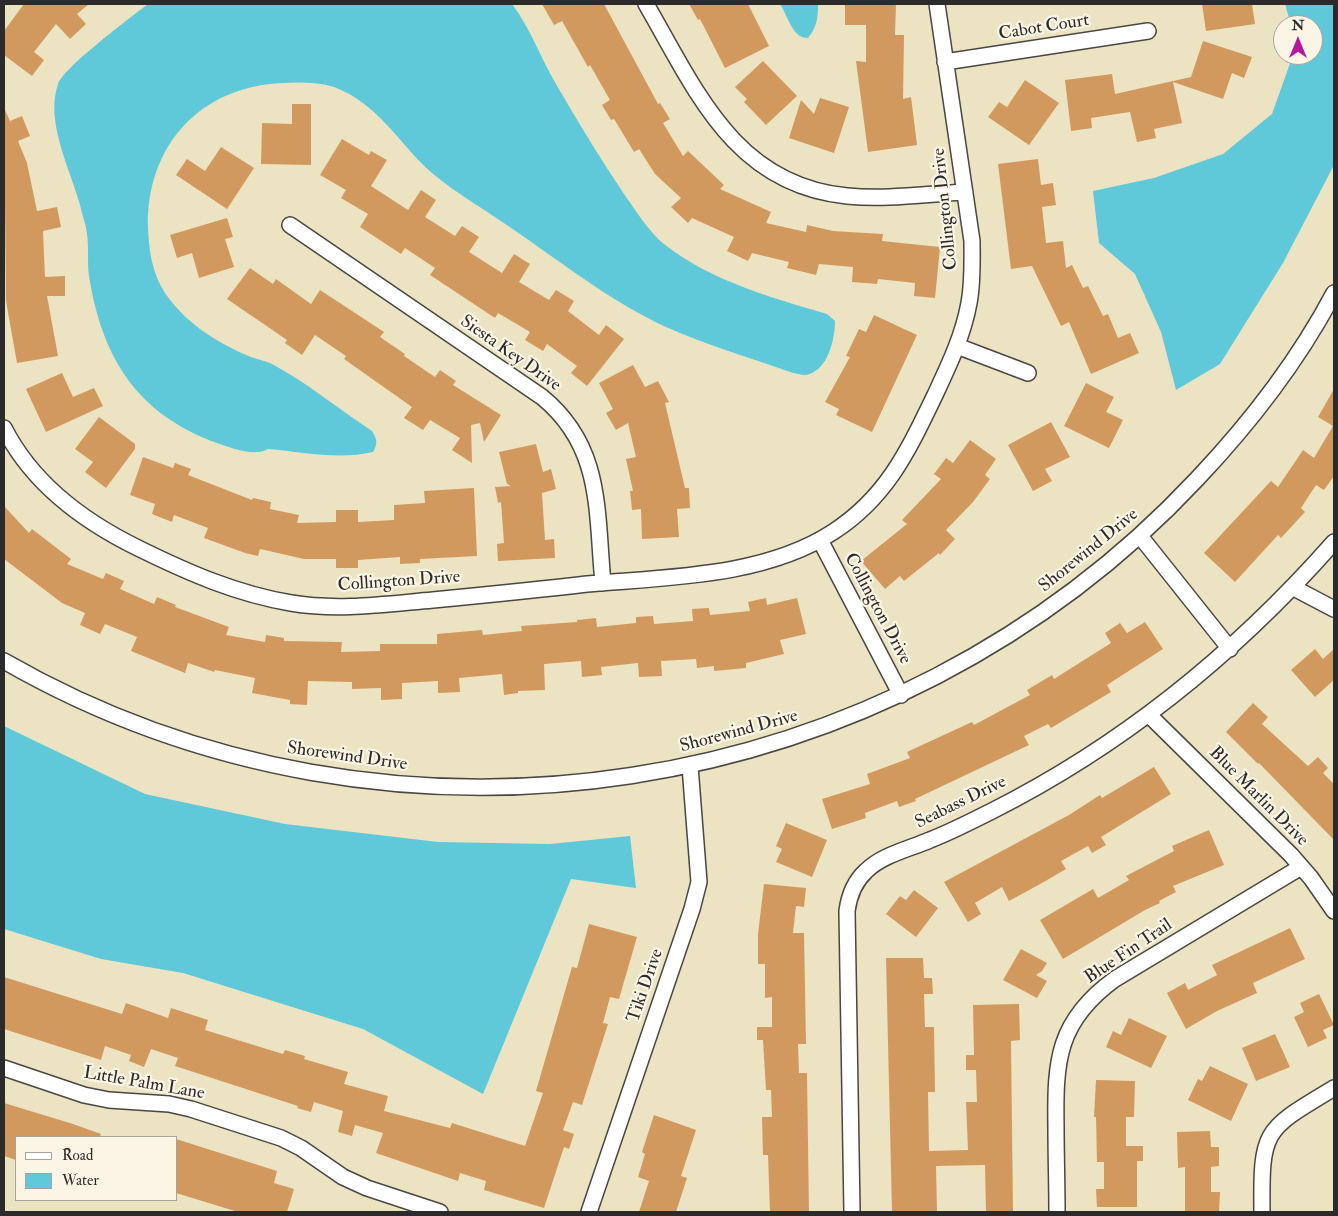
<!DOCTYPE html>
<style>
body{margin:0}
#map{position:relative;width:1338px;height:1216px;overflow:hidden;background:#ece3c3;font-family:"IM FELL Double Pica",serif}
canvas{display:block}
.frame{position:absolute;inset:0;border:5px solid #2b2b2b;pointer-events:none}
.legend{position:absolute;left:15px;top:1136px;width:162px;height:65px;box-sizing:border-box;background:#fcf5e5;border:1px solid #a8a49b;margin:0;padding:6px 9px;list-style:none;font-size:15px;color:#2b2b2b}
.legend li{display:flex;align-items:center;gap:10px;height:25px}
.legend b{width:25px;border:1px solid #a8a49b}
.north{position:absolute;left:1273px;top:15px;width:50px;height:50px;box-sizing:border-box;background:#fcf5e5;border:1px solid #a8a49b;border-radius:50%;rotate:0deg;font-size:14px;font-weight:700;line-height:20px;text-align:center;color:#2b2b2b}
.north::after{content:'';display:block;margin:auto;width:18px;height:22px;background:#b5179e;clip-path:polygon(50% 0,100% 100%,50% 72%,0 100%)}
</style>
<div id="map">
<canvas width="1338" height="1216"></canvas>
<div class="frame"></div>
<ul class="legend">
<li><b style="height:6px;background:#fff"></b>Road</li>
<li><b style="height:14px;background:#5fc9da"></b>Water</li>
</ul>
<div class="north">N</div>
</div>
<script>
const c = document.querySelector('canvas').getContext('2d');
c.lineJoin = 'round';
function paint(path, color) { c.fillStyle = color; c.fill(path, 'evenodd'); }
function stroke(path, color, width, dash) { c.strokeStyle = color; c.lineWidth = width; c.lineCap = dash ? 'butt' : 'round'; c.setLineDash(dash || []); c.stroke(path); }
function label(font, color, halo, rows, align = 'center') {
  c.font = font + ' "IM FELL Double Pica",serif'; c.lineWidth = 4.5; c.setLineDash([]); c.textBaseline = 'middle'; c.strokeStyle = halo; c.fillStyle = color; for (const [text, x, y, turn = 0] of rows) {
    c.save(); c.translate(x, y); c.rotate((+turn || 0) * Math.PI / 180); c.textAlign = isNaN(turn) ? turn : align; if (halo) c.strokeText(text, 0, 0); c.fillText(text, 0, 0); c.restore();
  }
}
const water = new Path2D(`
 M 148,4 L 512,4 C 531,29 540,57 556,84 C 578,122 601,160 626,197 C 637,212 649,232 664,244 C 711,281 770,297 827,314 L 835,321 C 835,339 828,371 806,375 C 801,375 795,373 790,372 C 749,357 706,345 666,327 C 612,302 565,265 517,232 C 489,212 458,195 432,173 C 398,143 379,104 334,87 C 318,82 300,82 283,83 C 201,86 146,145 148,228 C 149,251 152,273 165,293 C 186,323 213,340 246,355 C 254,359 264,360 272,364 C 306,382 340,410 372,431 C 377,439 378,444 373,452 C 339,460 302,452 268,449 C 254,457 232,448 217,443 C 137,414 102,358 89,276 C 87,262 89,248 87,234 C 86,224 82,215 80,205 C 70,168 45,122 58,84 C 64,67 130,18 148,4 Z
 M 780,4 L 818,4 C 818,18 817,27 808,38 C 792,38 788,16 780,4 Z
 M 1285,4 L 1334,4 L 1334,165 L 1283,263 L 1220,364 L 1176,390 L 1161,332 L 1135,274 L 1099,243 L 1093,191 L 1154,178 L 1223,154 L 1272,114 L 1293,55 L 1313,55 L 1313,25 L 1291,25 Z
 M 4,726 L 145,794 L 285,824 L 438,842 L 550,844 L 630,836 L 636,888 L 571,879 L 483,1094 L 363,1029 L 183,973 L 101,959 L 4,929 Z`);
const building = new Path2D(`
 M 24,4 L 89,4 L 77,14 L 86,24 L 70,39 L 56,24 L 34,52 L 44,60 L 32,76 L 4,55 L 4,31 Z
 M 542,4 L 604,4 L 658,104 L 660,103 L 670,119 L 663,123 L 683,156 L 688,151 L 724,185 L 720,189 L 771,212 L 766,223 L 806,232 L 807,225 L 833,231 L 883,234 L 882,241 L 940,247 L 935,298 L 914,296 L 915,283 L 878,279 L 877,284 L 852,282 L 853,267 L 819,264 L 816,275 L 787,268 L 789,262 L 752,253 L 748,261 L 727,251 L 734,237 L 692,218 L 688,223 L 671,207 L 681,198 L 655,174 L 639,149 L 634,152 L 614,119 L 611,120 L 602,105 L 610,100 L 590,65 L 588,67 L 562,21 L 554,25 Z
 M 689,4 L 748,4 L 769,46 L 725,68 L 700,19 L 698,20 Z
 M 896,4 L 895,35 L 904,35 L 903,99 L 911,97 L 917,145 L 868,152 L 856,61 L 866,62 L 866,25 L 845,25 L 845,5 Z
 M 1202,4 L 1252,4 L 1255,24 L 1206,31 Z
 M 1203,41 L 1252,57 L 1244,78 L 1232,73 L 1223,99 L 1173,82 L 1182,123 L 1154,129 L 1156,138 L 1137,142 L 1130,112 L 1091,118 L 1092,128 L 1071,131 L 1065,80 L 1112,74 L 1115,94 L 1191,77 Z
 M 763,61 L 797,96 L 766,125 L 744,102 L 747,99 L 735,87 Z
 M 1025,80 L 1059,103 L 1029,145 L 988,117 L 999,102 L 1007,107 Z
 M 820,98 L 849,107 L 834,153 L 789,138 L 801,100 L 814,114 Z
 M 292,104 L 311,104 L 311,165 L 261,164 L 262,123 L 292,124 Z
 M 4,108 L 10,121 L 22,116 L 30,136 L 18,141 L 27,163 L 37,211 L 57,207 L 61,227 L 43,231 L 45,277 L 65,276 L 65,296 L 47,296 L 58,356 L 17,363 L 6,301 Z
 M 342,139 L 369,155 L 371,151 L 387,160 L 371,186 L 408,210 L 421,190 L 436,200 L 425,217 L 455,236 L 462,226 L 479,237 L 469,252 L 502,273 L 514,254 L 530,264 L 519,282 L 549,300 L 556,290 L 574,301 L 568,311 L 599,335 L 606,325 L 624,339 L 587,386 L 571,373 L 577,366 L 547,344 L 543,351 L 525,340 L 530,332 L 498,313 L 495,318 L 430,275 L 435,268 L 405,248 L 401,254 L 360,227 L 368,214 L 341,198 L 346,190 L 320,175 Z
 M 221,147 L 254,168 L 227,209 L 176,175 L 187,159 L 205,171 Z
 M 1038,159 L 1041,185 L 1053,183 L 1056,205 L 1042,207 L 1046,243 L 1063,241 L 1066,268 L 1072,265 L 1083,288 L 1088,286 L 1103,316 L 1108,314 L 1118,338 L 1130,333 L 1139,353 L 1091,374 L 1069,322 L 1061,326 L 1032,266 L 1011,269 L 998,164 Z
 M 227,218 L 233,237 L 225,239 L 234,267 L 199,278 L 192,253 L 177,258 L 170,235 Z
 M 250,268 L 273,284 L 276,279 L 311,304 L 320,290 L 384,332 L 380,337 L 405,354 L 404,356 L 435,377 L 440,370 L 456,381 L 453,385 L 501,415 L 484,442 L 480,423 L 471,425 L 472,463 L 452,450 L 460,438 L 430,420 L 423,430 L 404,418 L 412,407 L 344,359 L 346,356 L 315,335 L 302,355 L 285,343 L 287,340 L 227,299 Z
 M 874,315 L 917,335 L 872,432 L 836,415 L 839,409 L 825,402 L 850,357 L 846,356 L 859,329 L 866,332 Z
 M 633,365 L 645,387 L 658,381 L 669,402 L 665,403 L 685,488 L 689,488 L 690,508 L 677,509 L 679,537 L 642,539 L 641,509 L 632,510 L 630,491 L 633,491 L 626,459 L 636,457 L 628,423 L 616,430 L 606,413 L 613,409 L 599,383 Z
 M 62,373 L 73,397 L 94,388 L 103,406 L 46,432 L 26,389 Z
 M 1086,383 L 1114,397 L 1106,412 L 1123,420 L 1109,448 L 1064,426 Z
 M 1334,389 L 1334,476 L 1324,490 L 1316,485 L 1301,508 L 1305,512 L 1281,538 L 1278,535 L 1235,582 L 1204,553 L 1271,481 L 1278,487 L 1303,450 L 1314,458 L 1333,426 L 1318,417 Z
 M 99,417 L 135,444 L 135,449 L 106,488 L 85,472 L 93,462 L 75,449 Z
 M 1051,422 L 1070,457 L 1045,469 L 1052,481 L 1033,491 L 1008,445 Z
 M 970,440 L 996,459 L 985,475 L 990,479 L 973,502 L 946,530 L 955,539 L 940,555 L 939,553 L 904,581 L 900,576 L 885,589 L 861,561 L 907,524 L 902,520 L 941,479 L 934,474 L 946,458 L 953,463 Z
 M 536,444 L 543,472 L 551,469 L 556,489 L 542,493 L 545,540 L 554,539 L 555,558 L 498,561 L 497,544 L 504,543 L 501,502 L 498,503 L 495,487 L 511,486 L 507,484 L 499,452 Z
 M 143,457 L 173,468 L 175,463 L 191,469 L 188,475 L 252,500 L 253,498 L 271,502 L 270,509 L 299,515 L 297,523 L 336,522 L 336,510 L 358,510 L 358,522 L 394,520 L 394,505 L 425,503 L 424,491 L 474,488 L 477,556 L 420,559 L 420,563 L 400,564 L 400,557 L 358,560 L 358,568 L 336,568 L 336,559 L 304,559 L 260,549 L 258,556 L 245,553 L 204,538 L 208,528 L 174,515 L 172,522 L 152,514 L 155,504 L 130,495 Z
 M 4,506 L 29,533 L 32,529 L 71,559 L 67,564 L 103,579 L 106,573 L 124,581 L 120,589 L 154,604 L 157,597 L 176,605 L 175,607 L 229,627 L 226,635 L 265,642 L 266,635 L 284,638 L 284,641 L 342,642 L 341,652 L 380,651 L 380,644 L 437,644 L 437,634 L 482,630 L 483,635 L 522,631 L 521,626 L 577,622 L 577,620 L 596,618 L 597,627 L 636,623 L 636,617 L 653,616 L 654,624 L 693,621 L 692,609 L 709,608 L 710,615 L 750,611 L 748,602 L 766,598 L 767,605 L 797,598 L 806,634 L 780,640 L 784,654 L 746,663 L 746,668 L 714,671 L 714,666 L 697,668 L 696,659 L 661,661 L 662,676 L 639,677 L 638,663 L 601,667 L 602,675 L 582,677 L 581,661 L 544,664 L 545,690 L 518,691 L 518,693 L 504,695 L 502,674 L 459,678 L 460,692 L 438,693 L 438,681 L 402,683 L 402,699 L 381,700 L 381,688 L 352,689 L 352,682 L 308,681 L 307,705 L 290,704 L 290,700 L 252,693 L 255,678 L 215,670 L 214,672 L 188,663 L 185,673 L 131,651 L 137,637 L 105,624 L 100,634 L 80,625 L 85,613 L 62,603 L 4,559 Z
 M 1145,622 L 1163,649 L 1107,685 L 1111,692 L 1051,728 L 1048,724 L 1024,736 L 1029,745 L 915,799 L 916,801 L 899,807 L 897,801 L 865,813 L 866,818 L 832,829 L 822,799 L 870,784 L 867,774 L 910,758 L 907,752 L 972,722 L 974,725 L 1030,695 L 1027,690 L 1052,675 L 1054,679 L 1111,643 L 1105,633 L 1120,623 L 1127,633 Z
 M 1315,649 L 1323,659 L 1334,649 L 1334,680 L 1315,697 L 1291,670 Z
 M 1253,703 L 1268,717 L 1262,724 L 1308,766 L 1318,757 L 1328,768 L 1323,773 L 1334,784 L 1334,840 L 1259,763 L 1258,764 L 1226,732 Z
 M 1154,767 L 1171,794 L 1101,837 L 1106,845 L 1092,853 L 1088,846 L 1061,861 L 1066,869 L 1042,883 L 1009,901 L 1002,887 L 975,903 L 981,914 L 968,922 L 944,882 L 1069,815 L 1100,795 L 1102,798 Z
 M 786,823 L 827,840 L 812,877 L 776,862 L 782,849 L 776,846 Z
 M 1209,830 L 1224,865 L 1173,886 L 1176,892 L 1159,901 L 1160,903 L 1145,910 L 1063,959 L 1040,920 L 1093,889 L 1098,898 L 1129,880 L 1126,876 L 1174,851 L 1172,846 Z
 M 764,884 L 806,888 L 804,907 L 796,906 L 793,933 L 804,933 L 806,1044 L 798,1044 L 799,1073 L 807,1073 L 809,1212 L 770,1212 L 768,1155 L 763,1155 L 762,1117 L 772,1117 L 771,1090 L 766,1090 L 763,1040 L 757,1040 L 757,1027 L 772,1027 L 772,997 L 765,998 L 765,964 L 758,964 L 758,934 Z
 M 914,890 L 938,908 L 916,937 L 886,914 L 900,896 L 906,900 Z
 M 589,924 L 637,937 L 619,999 L 610,997 L 603,1023 L 608,1024 L 582,1105 L 573,1102 L 563,1130 L 574,1134 L 569,1149 L 564,1147 L 544,1208 L 484,1190 L 486,1181 L 460,1173 L 458,1181 L 376,1153 L 383,1133 L 355,1125 L 352,1136 L 338,1132 L 343,1111 L 314,1102 L 311,1112 L 297,1108 L 298,1106 L 175,1066 L 178,1058 L 151,1049 L 144,1067 L 129,1061 L 131,1055 L 105,1046 L 101,1060 L 4,1029 L 4,977 L 122,1014 L 126,1003 L 168,1018 L 171,1008 L 208,1020 L 205,1030 L 283,1054 L 285,1050 L 305,1056 L 304,1059 L 348,1072 L 344,1084 L 388,1096 L 384,1111 L 450,1128 L 452,1123 L 525,1146 L 543,1093 L 536,1091 L 572,967 L 577,968 Z
 M 1290,928 L 1305,959 L 1253,983 L 1257,993 L 1217,1011 L 1186,1029 L 1167,993 L 1185,983 L 1188,990 L 1217,975 L 1212,965 Z
 M 1021,949 L 1047,963 L 1042,971 L 1036,975 L 1047,981 L 1037,998 L 1003,980 Z
 M 886,958 L 923,958 L 924,978 L 932,978 L 933,994 L 924,994 L 925,1027 L 934,1027 L 935,1092 L 928,1092 L 929,1151 L 968,1150 L 966,1102 L 977,1102 L 976,1070 L 966,1070 L 966,1055 L 974,1055 L 973,1005 L 1019,1004 L 1020,1040 L 1011,1041 L 1013,1212 L 986,1212 L 985,1165 L 936,1166 L 937,1212 L 892,1212 Z
 M 1319,994 L 1334,1025 L 1323,1030 L 1327,1038 L 1308,1047 L 1294,1017 L 1304,1012 L 1300,1003 Z
 M 1129,1018 L 1167,1036 L 1151,1068 L 1106,1047 L 1113,1031 L 1121,1035 Z
 M 1275,1034 L 1290,1067 L 1256,1081 L 1242,1048 Z
 M 1210,1066 L 1248,1084 L 1231,1121 L 1188,1100 L 1198,1079 L 1202,1081 Z
 M 1096,1080 L 1135,1081 L 1134,1117 L 1126,1117 L 1126,1146 L 1143,1146 L 1143,1161 L 1137,1161 L 1137,1207 L 1097,1207 L 1096,1189 L 1104,1189 L 1104,1162 L 1097,1162 L 1096,1117 L 1094,1117 Z
 M 4,1103 L 73,1124 L 101,1134 L 100,1137 L 16,1137 L 16,1160 L 4,1156 Z
 M 654,1115 L 696,1130 L 681,1176 L 687,1178 L 676,1212 L 639,1212 L 649,1181 L 638,1177 L 645,1154 L 642,1152 Z
 M 1210,1131 L 1211,1147 L 1219,1147 L 1219,1166 L 1211,1167 L 1211,1192 L 1220,1192 L 1219,1212 L 1185,1212 L 1185,1167 L 1178,1168 L 1177,1132 Z
 M 176,1139 L 277,1171 L 274,1183 L 294,1189 L 287,1212 L 238,1212 L 176,1193 Z`);
const minor = new Path2D(`
 M 646,4 C 696,90 734,185 847,196 C 886,200 926,194 965,192
 M 945,62 L 1148,31
 M 290,225 L 542,397 C 603,447 596,511 603,583
 M 957,346 L 1028,373
 M 4,428 C 33,485 84,522 140,549 C 189,573 237,594 291,603 C 338,611 386,604 433,600 C 485,595 536,590 587,584 C 667,577 764,577 833,532 C 887,497 908,451 935,395 C 949,365 963,336 969,303 C 973,282 972,262 972,241 L 937,4
 M 1140,536 L 1230,649
 M 820,540 L 901,695
 M 1294,588 L 1334,609
 M 4,661 C 392,884 893,804 1197,479 C 1250,423 1298,361 1334,293
 M 1149,715 L 1291,855 L 1311,878 L 1334,911
 M 4,1068 L 84,1095 L 109,1100 L 169,1104 L 191,1109 L 281,1138 L 301,1148 L 343,1177 L 367,1188 L 440,1212
 M 589,1212 L 692,909 L 699,882 L 690,766
 M 852,1212 L 847,911 C 849,896 854,882 866,871 C 882,855 909,849 930,840 C 951,832 972,821 992,811 C 1123,745 1237,652 1334,542
 M 1057,1212 C 1057,1184 1056,1156 1056,1127 C 1055,1061 1057,1021 1115,979 L 1301,867
 M 1262,1212 C 1261,1129 1264,1130 1334,1088`);
const streetNames = [
 ["Cabot Court",1044,28,-9],
 ["Collington Drive",946,209,-96],
 ["Siesta Key Drive",510,354,35],
 ["Shorewind Drive",1089,551,-39],
 ["Collington Drive",399,582,-4],
 ["Collington Drive",877,609,62],
 ["Shorewind Drive",739,732,-15],
 ["Shorewind Drive",347,757,8],
 ["Blue Marlin Drive",1258,797,45],
 ["Seabass Drive",961,803,-26],
 ["Blue Fin Trail",1129,952,-34],
 ["Tiki Drive",646,986,-71],
 ["Little Palm Lane",144,1084,10]
];
paint(water, '#5fc9da');
paint(building, '#d2995f');
stroke(minor, '#484742', 18);
stroke(minor, '#fff', 15);
label('18px', '#2b2b2b', '#fcf5e5', streetNames);
</script>
